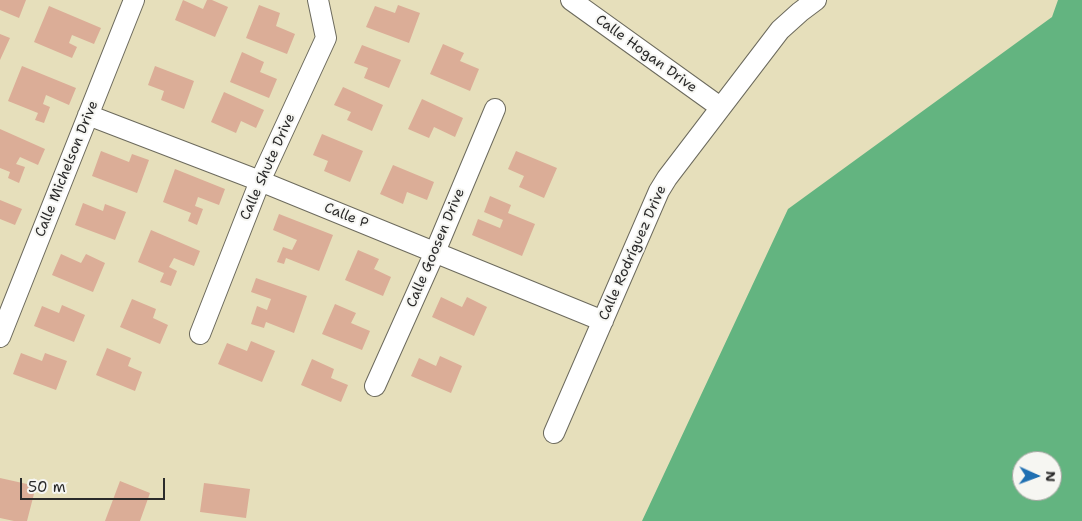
<!DOCTYPE html>
<meta charset="utf-8">
<style>
body{margin:0}
#map{position:relative;width:1082px;height:521px;overflow:hidden;background:#e6dfbb;font-family:"Shantell Sans",sans-serif}
canvas{display:block}
.north{position:absolute;left:1012px;top:451px;width:50px;height:50px;box-sizing:border-box;background:#f6f6f2;border:1px solid #a5a5a2;border-radius:50%;rotate:92deg;font-size:14px;font-weight:700;line-height:20px;text-align:center;color:#2b2b2b}
.north::after{content:'';display:block;margin:auto;width:18px;height:22px;background:#1f6fb2;clip-path:polygon(50% 0,100% 100%,50% 72%,0 100%)}
.scale{position:absolute;left:20px;top:478px;width:145px;height:22px;box-sizing:border-box;border:2px solid #2b2b2b;border-top:0;padding-left:6px;font-size:15px;line-height:18px;white-space:nowrap;color:#2b2b2b;-webkit-text-stroke:4px #f6f6f2;paint-order:stroke}
</style>
<div id="map">
<canvas width="1082" height="521"></canvas>
<div class="north">N</div>
<div class="scale">50 m</div>
</div>
<script>
const c = document.querySelector('canvas').getContext('2d');
c.lineJoin = 'round';
function paint(path, color) { c.fillStyle = color; c.fill(path, 'evenodd'); }
function stroke(path, color, width, dash) { c.strokeStyle = color; c.lineWidth = width; c.lineCap = dash ? 'butt' : 'round'; c.setLineDash(dash || []); c.stroke(path); }
function label(font, color, halo, rows, align = 'center') {
  c.font = font + ' "Shantell Sans",sans-serif'; c.lineWidth = 4; c.setLineDash([]); c.textBaseline = 'middle'; c.strokeStyle = halo; c.fillStyle = color; for (const [text, x, y, turn = 0] of rows) {
    c.save(); c.translate(x, y); c.rotate((+turn || 0) * Math.PI / 180); c.textAlign = isNaN(turn) ? turn : align; if (halo) c.strokeText(text, 0, 0); c.fillText(text, 0, 0); c.restore();
  }
}
const forest = new Path2D(`
 M 1058,0 L 1082,0 L 1082,521 L 642,521 L 788,209 L 1052,17 ZM 1022,461 L 1052,461 L 1052,491 L 1022,491 Z`);
const building = new Path2D(`
 M 0,0 L 26,0 L 19,18 L 0,10 Z
 M 183,0 L 203,9 L 207,0 L 212,0 L 228,7 L 215,37 L 175,20 Z
 M 259,5 L 280,13 L 276,26 L 295,34 L 287,54 L 246,38 Z
 M 398,5 L 420,13 L 409,43 L 366,27 L 375,6 L 395,13 Z
 M 49,6 L 101,28 L 94,44 L 72,35 L 69,43 L 77,47 L 72,58 L 34,42 Z
 M 0,34 L 10,38 L 0,60 Z
 M 443,44 L 464,53 L 460,61 L 479,69 L 470,91 L 430,74 Z
 M 362,45 L 401,60 L 389,88 L 364,78 L 368,68 L 354,63 Z
 M 242,52 L 264,62 L 260,72 L 277,79 L 269,98 L 230,82 Z
 M 22,66 L 76,88 L 69,105 L 46,95 L 43,104 L 50,107 L 44,123 L 35,120 L 38,113 L 8,101 Z
 M 155,66 L 194,81 L 184,109 L 161,100 L 164,91 L 148,85 Z
 M 343,87 L 383,105 L 372,131 L 347,120 L 351,112 L 334,105 Z
 M 224,92 L 264,110 L 256,128 L 241,121 L 236,133 L 211,122 Z
 M 422,99 L 463,118 L 455,137 L 434,127 L 429,138 L 408,129 Z
 M 0,129 L 45,149 L 38,165 L 20,157 L 16,164 L 25,167 L 19,183 L 8,178 L 10,172 L 0,168 Z
 M 322,134 L 363,151 L 350,182 L 324,171 L 328,161 L 313,155 Z
 M 101,151 L 129,162 L 132,154 L 149,160 L 137,193 L 92,176 Z
 M 516,151 L 557,168 L 544,198 L 519,187 L 524,176 L 508,169 Z
 M 393,165 L 434,182 L 427,200 L 407,192 L 403,204 L 380,194 Z
 M 175,169 L 225,189 L 219,205 L 198,197 L 195,206 L 203,209 L 197,225 L 188,221 L 191,213 L 163,202 Z
 M 490,196 L 511,205 L 508,213 L 535,224 L 522,256 L 472,235 L 478,219 L 500,228 L 503,220 L 484,212 Z
 M 0,200 L 22,209 L 15,225 L 0,219 Z
 M 83,203 L 103,211 L 105,204 L 126,212 L 115,240 L 75,225 Z
 M 279,214 L 333,235 L 319,271 L 286,258 L 284,264 L 277,262 L 283,247 L 292,250 L 297,240 L 273,230 Z
 M 151,230 L 200,251 L 194,266 L 174,258 L 169,267 L 177,271 L 171,286 L 160,282 L 164,273 L 138,262 Z
 M 358,250 L 379,259 L 374,269 L 391,277 L 383,296 L 345,280 Z
 M 61,254 L 81,263 L 86,254 L 105,263 L 93,292 L 52,275 Z
 M 256,278 L 307,296 L 294,333 L 266,322 L 264,328 L 251,324 L 257,306 L 267,310 L 271,299 L 251,292 Z
 M 441,297 L 462,307 L 467,297 L 487,307 L 474,336 L 432,317 Z
 M 132,299 L 156,309 L 153,318 L 168,325 L 160,344 L 120,327 Z
 M 335,304 L 356,313 L 351,323 L 370,331 L 362,350 L 322,334 Z
 M 62,305 L 85,315 L 74,342 L 34,326 L 42,306 L 59,313 Z
 M 251,341 L 275,351 L 262,382 L 218,364 L 227,343 L 247,351 Z
 M 107,348 L 131,358 L 128,366 L 142,372 L 135,391 L 96,375 Z
 M 21,353 L 42,361 L 45,353 L 67,361 L 56,390 L 13,374 Z
 M 440,356 L 462,366 L 451,393 L 411,376 L 419,358 L 436,366 Z
 M 312,359 L 334,369 L 331,378 L 348,385 L 341,402 L 301,385 Z
 M 0,478 L 36,486 L 27,521 L 14,521 L 0,518 Z
 M 120,481 L 150,493 L 140,521 L 105,521 Z
 M 204,483 L 250,489 L 246,518 L 200,512 Z`);
const minor = new Path2D(`
 M 571,0 L 720,107
 M 88,115 L 260,181 L 603,321
 M 200,334 L 260,181 L 326,38 L 318,0
 M 0,337 L 134,0
 M 375,386 L 435,252 L 495,109
 M 554,433 L 659,191 L 667,178 L 780,30 L 800,12 L 816,0`);
const streetNames = [
 ["Calle Hogan Drive",646,54,36],
 ["Calle Shute Drive",268,167,-66],
 ["Calle Michelson Drive",67,169,-68],
 ["Calle P",346,216,22],
 ["Calle Goosen Drive",436,248,-67],
 ["Calle Rodríguez Drive",633,253,-66]
];
paint(forest, '#63b480');
paint(building, '#dbad97');
stroke(minor, '#6c6a5d', 22);
stroke(minor, '#fff', 20);
label('14px', '#2b2b2b', '#f6f6f2', streetNames);
</script>
